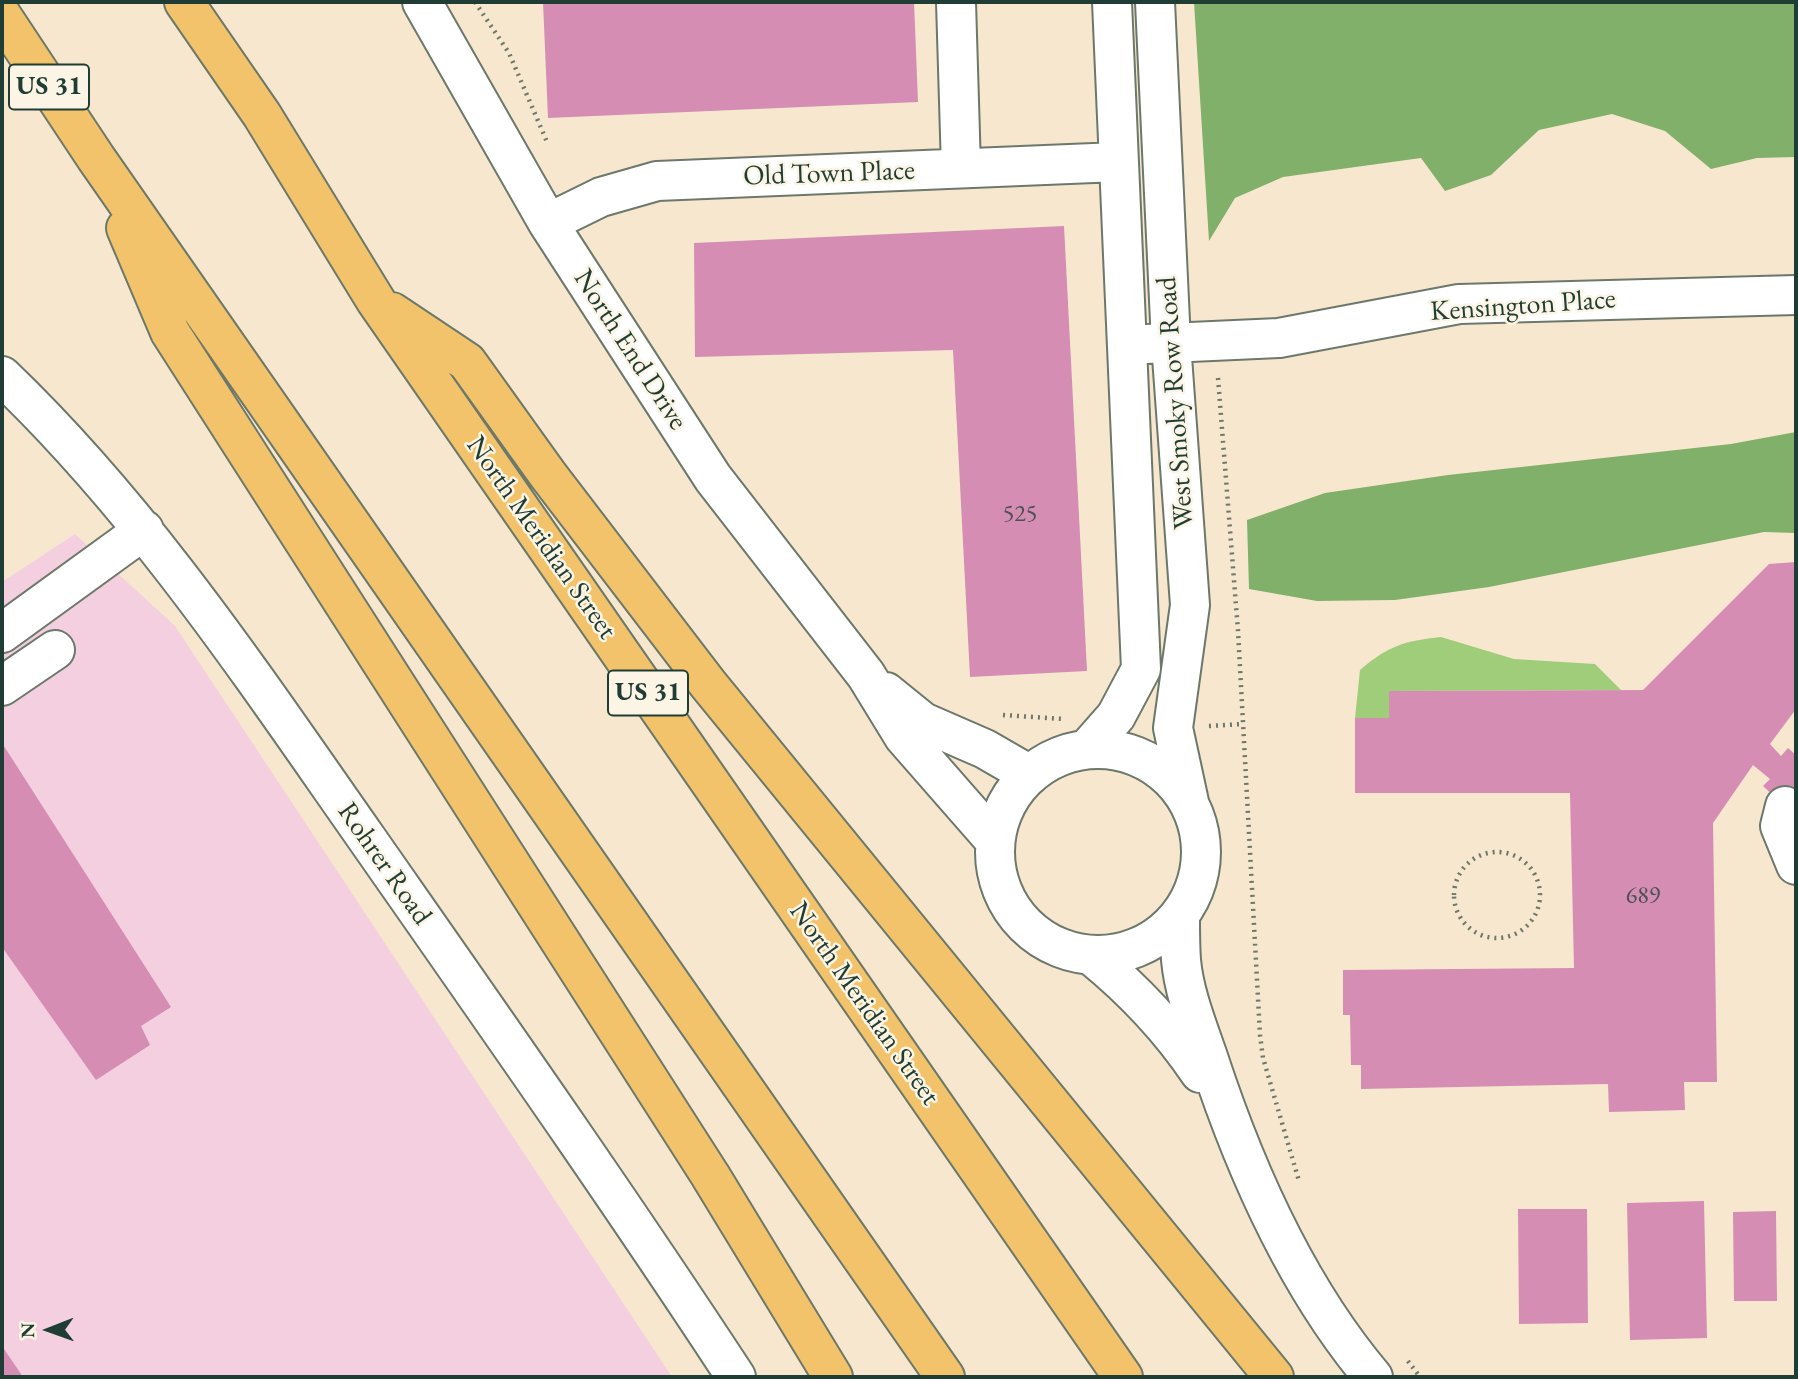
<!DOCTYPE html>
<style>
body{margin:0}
#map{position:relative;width:1798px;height:1379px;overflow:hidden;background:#f7e7cf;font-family:"EB Garamond",serif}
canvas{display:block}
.frame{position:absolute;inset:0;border:4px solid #1f3d34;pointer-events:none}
.north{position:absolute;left:14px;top:1295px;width:70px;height:70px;-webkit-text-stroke:5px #fcf5e5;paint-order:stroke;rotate:269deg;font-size:19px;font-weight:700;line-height:28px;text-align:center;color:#1f3d34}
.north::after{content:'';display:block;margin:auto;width:24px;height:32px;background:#1f3d34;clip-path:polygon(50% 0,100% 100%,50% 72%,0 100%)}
</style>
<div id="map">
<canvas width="1798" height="1379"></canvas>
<div class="frame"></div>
<div class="north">N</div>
</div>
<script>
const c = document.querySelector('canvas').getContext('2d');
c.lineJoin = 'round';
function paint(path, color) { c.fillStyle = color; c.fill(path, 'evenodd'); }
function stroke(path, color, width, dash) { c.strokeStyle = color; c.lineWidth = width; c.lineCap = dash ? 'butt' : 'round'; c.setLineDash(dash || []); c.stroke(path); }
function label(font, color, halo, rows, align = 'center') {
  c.font = font + ' "EB Garamond",serif'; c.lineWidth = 5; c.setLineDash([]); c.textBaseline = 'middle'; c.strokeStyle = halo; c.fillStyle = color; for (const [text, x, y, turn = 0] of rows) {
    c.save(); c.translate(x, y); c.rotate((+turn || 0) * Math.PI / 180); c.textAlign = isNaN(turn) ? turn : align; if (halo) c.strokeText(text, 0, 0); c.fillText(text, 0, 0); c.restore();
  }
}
const built = new Path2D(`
 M 75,534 L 175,626 L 672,1377 L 2,1377 L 2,582 Z`);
const green = new Path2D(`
 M 1441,637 L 1514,659 L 1595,664 L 1621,690 L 1390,691 L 1389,718 L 1355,718 L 1360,670 C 1388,646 1404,641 1441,637 Z`);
const forest = new Path2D(`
 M 1194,2 L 1796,2 L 1796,157 L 1757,158 L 1711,169 L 1665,131 L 1612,114 L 1539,130 L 1491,175 L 1445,191 L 1421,158 L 1283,177 L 1235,198 L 1209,241 Z
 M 1796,432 L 1796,533 L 1764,532 L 1489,587 L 1395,600 L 1317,601 L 1249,589 L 1247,520 L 1325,493 L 1448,475 L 1731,444 Z`);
const building = new Path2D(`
 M 543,2 L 914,2 L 918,102 L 548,118 Z
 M 1064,226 L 1087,671 L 970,677 L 953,350 L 695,357 L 694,243 Z
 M 1796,562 L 1796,709 L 1770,744 L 1781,756 L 1788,748 L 1796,755 L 1796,817 L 1763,786 L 1770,779 L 1753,765 L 1713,823 L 1717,1082 L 1684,1082 L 1685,1110 L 1609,1112 L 1608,1084 L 1361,1089 L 1361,1065 L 1351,1065 L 1350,1015 L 1343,1015 L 1343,970 L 1574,968 L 1570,793 L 1355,793 L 1355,718 L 1389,718 L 1389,691 L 1643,690 L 1769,564 Z
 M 2,743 L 171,1007 L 141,1026 L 150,1045 L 96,1080 L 2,947 Z
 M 1704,1201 L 1707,1338 L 1630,1340 L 1627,1203 Z
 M 1518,1209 L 1587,1209 L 1588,1323 L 1519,1324 Z
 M 1776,1211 L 1777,1301 L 1734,1301 L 1733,1212 Z
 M 2,1346 L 23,1377 L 2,1377 Z`);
const path = new Path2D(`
 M 475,2 L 509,53 L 547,142
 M 1218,378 L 1238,631 L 1260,1035 L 1263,1058 L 1299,1181
 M 1003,715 L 1063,719
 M 1209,726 L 1243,724
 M1454 895a43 43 0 1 1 86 0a43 43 0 1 1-86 0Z
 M 1408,1361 L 1420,1377`);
const minor = new Path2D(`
 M 422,2 L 548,223 L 713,478 L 866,675 L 904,737 L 995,841
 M 956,2 L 961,168
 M 1155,2 L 1171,343 L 1190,605 L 1173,728 L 1189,802
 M 548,223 L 601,197 L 657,181 L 1118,162
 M 1146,344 L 1279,338 L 1459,304 L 1796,295
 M 2,376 C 144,512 252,675 365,836 C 490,1015 616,1194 736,1377
 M 2,633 L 144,530
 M 2,686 L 55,650
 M 886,692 L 923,722 L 985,749 L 1030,775
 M995 852a103 103 0 1 1 206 0a103 103 0 1 1-206 0Z
 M 1087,749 L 1116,716 L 1141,669 L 1112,2
 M 1785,806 L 1780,826 L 1796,865
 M 1180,917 C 1180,931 1180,946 1181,960 C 1184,993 1197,1025 1208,1057 C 1245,1170 1296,1286 1373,1377
 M 1092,956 C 1135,991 1169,1027 1200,1073`);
const highway = new Path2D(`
 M 184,2 L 262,115 L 376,301 L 1123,1377
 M 2,16 L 96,158 L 945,1377
 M 126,228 L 170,332 L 710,1175 L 833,1377
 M 392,312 L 467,362 L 548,475 L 708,684 L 1274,1377`);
const numberNames = [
 ["525",1020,514],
 ["689",1643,896]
];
const shields = [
 [49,87,80],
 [648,693,80]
];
const shieldNames = [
 ["US 31",49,87],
 ["US 31",648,693]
];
const streetNames = [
 ["Old Town Place",829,174,-2],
 ["Kensington Place",1523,306,-4],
 ["North End Drive",630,350,57],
 ["West Smoky Row Road",1176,403,-94],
 ["North Meridian Street",541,538,55],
 ["Rohrer Road",384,864,55],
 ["North Meridian Street",864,1004,55]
];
paint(built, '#f3cfdf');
paint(green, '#a0cd7a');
paint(forest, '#80b06a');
paint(building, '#d58db4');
stroke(minor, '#6b786a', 42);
stroke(highway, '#6b786a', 42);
stroke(path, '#6b786a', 4.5, [2, 5]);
stroke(minor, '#fff', 38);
stroke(highway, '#f2c36a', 38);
label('24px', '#4c5154', null, numberNames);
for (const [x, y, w] of shields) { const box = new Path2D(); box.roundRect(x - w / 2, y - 22.5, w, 45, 5); c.fillStyle = '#fcf5e5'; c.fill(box); stroke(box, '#1f3d34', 2); }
label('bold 26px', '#1f3d34', null, shieldNames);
label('28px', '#1f3d34', '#fcf5e5', streetNames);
</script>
